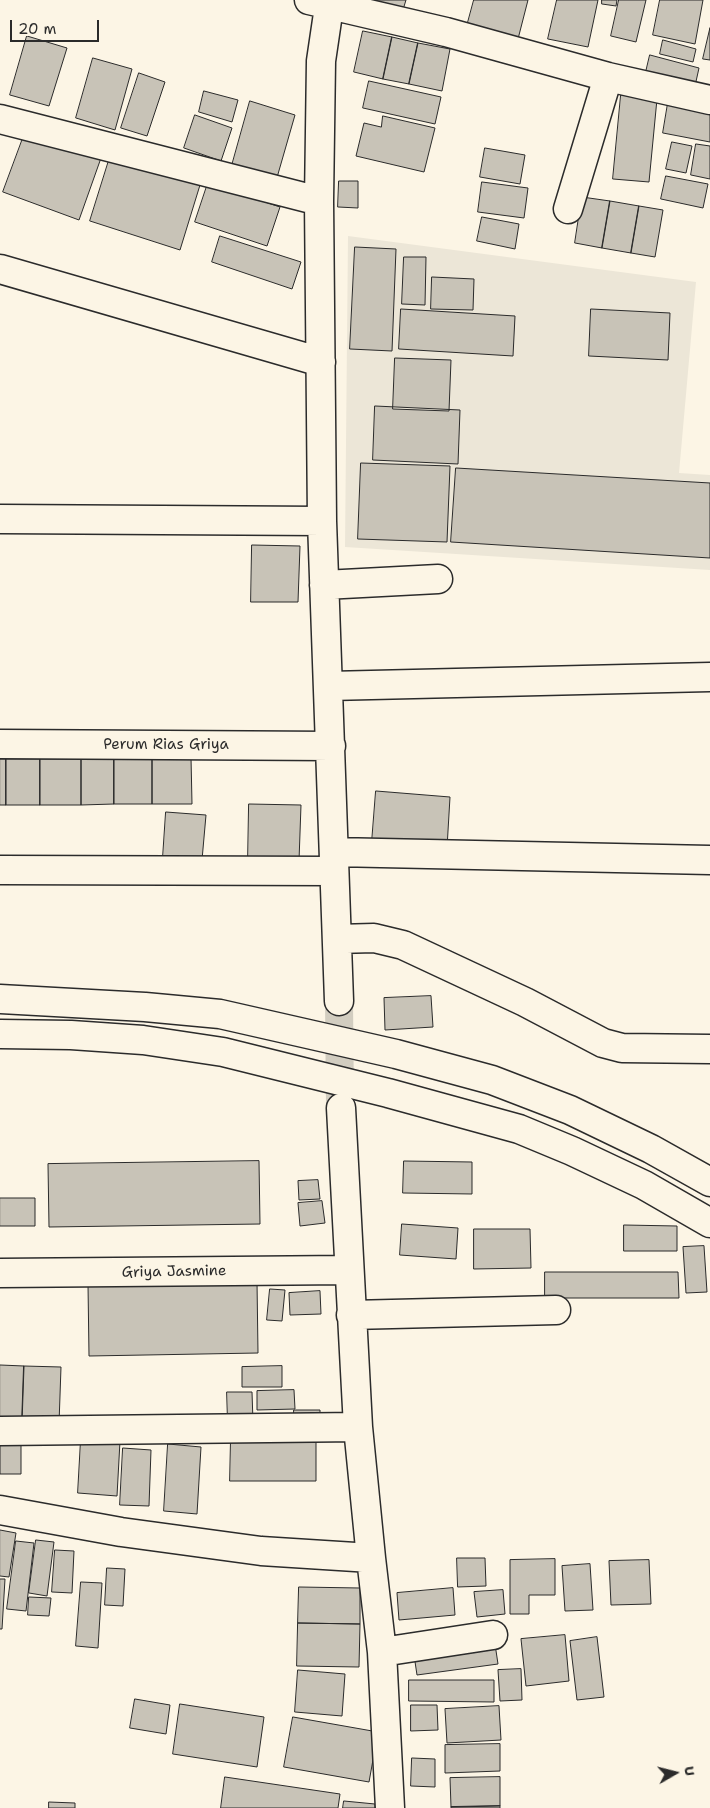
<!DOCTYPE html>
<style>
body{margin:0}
#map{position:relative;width:710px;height:1808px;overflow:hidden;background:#fcf5e5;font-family:"Shantell Sans",sans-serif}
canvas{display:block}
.north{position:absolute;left:650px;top:1748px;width:50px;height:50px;-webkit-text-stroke:4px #fcf5e5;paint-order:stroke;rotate:82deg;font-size:14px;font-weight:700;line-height:20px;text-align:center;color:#2b2b2b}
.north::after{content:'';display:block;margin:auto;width:18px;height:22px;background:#2b2b2b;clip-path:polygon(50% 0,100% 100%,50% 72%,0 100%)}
.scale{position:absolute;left:10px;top:20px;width:89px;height:22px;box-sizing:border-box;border:2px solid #2b2b2b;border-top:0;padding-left:6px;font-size:15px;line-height:18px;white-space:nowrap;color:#2b2b2b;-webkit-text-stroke:4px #fcf5e5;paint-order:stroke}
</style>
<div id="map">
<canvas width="710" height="1808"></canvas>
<div class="north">U</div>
<div class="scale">20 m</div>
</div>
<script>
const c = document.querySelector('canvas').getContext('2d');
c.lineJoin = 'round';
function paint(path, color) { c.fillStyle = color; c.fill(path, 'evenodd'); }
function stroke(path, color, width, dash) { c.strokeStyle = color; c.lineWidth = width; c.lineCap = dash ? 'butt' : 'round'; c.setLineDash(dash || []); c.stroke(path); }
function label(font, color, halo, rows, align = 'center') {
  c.font = font + ' "Shantell Sans",sans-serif'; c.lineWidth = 4; c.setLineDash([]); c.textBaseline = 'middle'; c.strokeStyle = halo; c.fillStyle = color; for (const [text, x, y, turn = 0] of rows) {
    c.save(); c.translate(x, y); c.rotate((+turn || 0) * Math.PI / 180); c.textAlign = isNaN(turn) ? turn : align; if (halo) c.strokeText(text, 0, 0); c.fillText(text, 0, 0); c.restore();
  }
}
const built = new Path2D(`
 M 348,236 L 696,282 L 679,473 L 710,475 L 710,570 L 345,547 Z`);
const building = new Path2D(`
 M 364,0 L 406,0 L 402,13 Z
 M 474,0 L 528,0 L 518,39 L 467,26 Z
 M 557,0 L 598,0 L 588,47 L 548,39 Z
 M 602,0 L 617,0 L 616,6 L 602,4 Z
 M 619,0 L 646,0 L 636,42 L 611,36 Z
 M 660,0 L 703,0 L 695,44 L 653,35 Z
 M 710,28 L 710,60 L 703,59 Z
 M 363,31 L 392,37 L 383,79 L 354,72 Z
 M 27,36 L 67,48 L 49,106 L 10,95 Z
 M 392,37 L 418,43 L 409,84 L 383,79 Z
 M 663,40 L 696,49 L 693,62 L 660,54 Z
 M 418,43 L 450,49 L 442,91 L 409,84 Z
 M 650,55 L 699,68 L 695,86 L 646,72 Z
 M 93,58 L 132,69 L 115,130 L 76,118 Z
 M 139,73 L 165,82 L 147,136 L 121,128 Z
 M 369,81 L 441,97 L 435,124 L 363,108 Z
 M 204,91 L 238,100 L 232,122 L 199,112 Z
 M 621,95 L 657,99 L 649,182 L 613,179 Z
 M 669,97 L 710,105 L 710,142 L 663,133 Z
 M 250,101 L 295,115 L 276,181 L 231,169 Z
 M 195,115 L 232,128 L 221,161 L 184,148 Z
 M 383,116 L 435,128 L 424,172 L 356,156 L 364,123 L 381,127 Z
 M 26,130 L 101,158 L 79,220 L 3,192 Z
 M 672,142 L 692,146 L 686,173 L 666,169 Z
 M 696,144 L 710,146 L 710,179 L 691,175 Z
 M 485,148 L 525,155 L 520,184 L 480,177 Z
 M 110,157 L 200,185 L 180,250 L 90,221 Z
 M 666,176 L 708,184 L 703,208 L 661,199 Z
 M 339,181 L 358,181 L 358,208 L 338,207 Z
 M 482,182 L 528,188 L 524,218 L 478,212 Z
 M 208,183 L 280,207 L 267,246 L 195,222 Z
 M 582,197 L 610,201 L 602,248 L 575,243 Z
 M 610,201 L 639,206 L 631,253 L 602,248 Z
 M 639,206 L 663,210 L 655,257 L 631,253 Z
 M 482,217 L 519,224 L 515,249 L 477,241 Z
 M 220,236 L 301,262 L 292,289 L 212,262 Z
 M 355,247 L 396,249 L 392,351 L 350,349 Z
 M 404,257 L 426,257 L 425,305 L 402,304 Z
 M 432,277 L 474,279 L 473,310 L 431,309 Z
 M 401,309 L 515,316 L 513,356 L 399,349 Z
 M 591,309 L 670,313 L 668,360 L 589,356 Z
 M 395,358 L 451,360 L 449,411 L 393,409 Z
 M 375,406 L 460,410 L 458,464 L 373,460 Z
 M 361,463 L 450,466 L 447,542 L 358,539 Z
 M 456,468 L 710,483 L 710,558 L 451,542 Z
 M 252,545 L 300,546 L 298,602 L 251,602 Z
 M 191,757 L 192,804 L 152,804 L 152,758 Z
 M 114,758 L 152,758 L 152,804 L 114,804 Z
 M 114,758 L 114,804 L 81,805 L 81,759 Z
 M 0,759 L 6,759 L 6,805 L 0,805 Z
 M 6,759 L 40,759 L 40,805 L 6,805 Z
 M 40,759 L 81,759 L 81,805 L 40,805 Z
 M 376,791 L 450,797 L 447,848 L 372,842 Z
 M 249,804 L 301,805 L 299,861 L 248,860 Z
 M 166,812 L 206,815 L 202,860 L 163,857 Z
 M 431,996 L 433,1027 L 385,1030 L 384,998 Z
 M 259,1161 L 260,1224 L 49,1227 L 48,1164 Z
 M 404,1161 L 472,1162 L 472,1194 L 403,1193 Z
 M 318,1180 L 320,1199 L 299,1200 L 298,1181 Z
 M 0,1198 L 35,1198 L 35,1226 L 0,1226 Z
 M 322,1201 L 325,1223 L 300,1226 L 298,1203 Z
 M 402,1224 L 458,1228 L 456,1259 L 400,1255 Z
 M 624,1225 L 677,1226 L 677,1251 L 624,1251 Z
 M 474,1229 L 530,1229 L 531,1268 L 474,1269 Z
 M 704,1246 L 707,1292 L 686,1293 L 683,1247 Z
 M 545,1272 L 678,1272 L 679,1298 L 545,1298 Z
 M 257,1281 L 258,1353 L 89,1356 L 88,1284 Z
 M 270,1289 L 285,1290 L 282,1321 L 267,1320 Z
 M 320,1291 L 321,1314 L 290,1315 L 289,1293 Z
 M 0,1365 L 24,1366 L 22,1423 L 0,1422 Z
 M 24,1366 L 61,1367 L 59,1424 L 22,1423 Z
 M 282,1366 L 282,1387 L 242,1387 L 242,1367 Z
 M 294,1390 L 295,1409 L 257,1410 L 257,1391 Z
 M 227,1392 L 252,1392 L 253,1422 L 228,1423 Z
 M 294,1410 L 320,1410 L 320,1425 L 294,1425 Z
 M 21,1437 L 21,1474 L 0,1474 L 0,1438 Z
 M 231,1437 L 316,1437 L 316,1481 L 230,1481 Z
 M 81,1439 L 120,1441 L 117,1496 L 78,1493 Z
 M 168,1444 L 201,1447 L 197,1514 L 164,1511 Z
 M 123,1448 L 151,1450 L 149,1506 L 120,1505 Z
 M 0,1530 L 16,1533 L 9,1577 L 0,1576 Z
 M 36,1540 L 54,1542 L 47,1596 L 29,1593 Z
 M 16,1541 L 34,1543 L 26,1611 L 7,1609 Z
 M 55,1550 L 74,1551 L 72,1593 L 52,1592 Z
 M 457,1558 L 485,1558 L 486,1586 L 458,1587 Z
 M 555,1559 L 555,1595 L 529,1595 L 529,1614 L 510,1614 L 510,1560 Z
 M 649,1560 L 651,1604 L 611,1605 L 609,1561 Z
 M 590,1564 L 593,1610 L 565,1611 L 562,1566 Z
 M 107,1568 L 125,1569 L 123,1606 L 105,1605 Z
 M 0,1579 L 5,1579 L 2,1629 L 0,1629 Z
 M 81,1582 L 102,1583 L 98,1648 L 76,1646 Z
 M 299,1587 L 360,1588 L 360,1624 L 298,1623 Z
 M 453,1588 L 455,1615 L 399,1620 L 397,1593 Z
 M 503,1590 L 505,1614 L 477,1617 L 474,1592 Z
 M 29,1597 L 51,1598 L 49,1616 L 28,1615 Z
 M 298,1623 L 360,1624 L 359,1667 L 297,1666 Z
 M 565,1635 L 569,1681 L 526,1686 L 521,1639 Z
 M 597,1637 L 604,1697 L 577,1700 L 570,1641 Z
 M 495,1644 L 498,1664 L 417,1675 L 414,1655 Z
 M 521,1669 L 522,1700 L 500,1701 L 498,1670 Z
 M 298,1670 L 345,1674 L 342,1716 L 295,1712 Z
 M 409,1680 L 494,1680 L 494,1702 L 409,1701 Z
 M 135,1699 L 170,1705 L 166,1734 L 130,1728 Z
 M 180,1704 L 264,1717 L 257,1767 L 173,1754 Z
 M 411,1705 L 437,1705 L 438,1730 L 411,1731 Z
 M 499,1706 L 501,1740 L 447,1743 L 445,1709 Z
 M 293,1717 L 378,1732 L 369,1782 L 284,1767 Z
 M 500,1744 L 500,1771 L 445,1773 L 445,1745 Z
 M 412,1758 L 435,1759 L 435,1787 L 411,1786 Z
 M 225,1777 L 340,1794 L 338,1808 L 221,1808 Z
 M 500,1777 L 500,1806 L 451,1807 L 450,1778 Z
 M 344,1801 L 375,1804 L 375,1808 L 343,1808 Z
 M 49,1802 L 75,1803 L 75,1808 L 49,1808 Z
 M 500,1806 L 500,1808 L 451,1808 L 451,1807 Z`);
const minorTunnel = new Path2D(`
 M 339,1001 L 340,1105`);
const minor = new Path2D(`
 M 309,0 L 446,32 L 608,77 L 710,100
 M 330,0 L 321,61 L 319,201 L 322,521 L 339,1001
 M 0,119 L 319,201
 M 568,209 L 608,77
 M 0,269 L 321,362
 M 0,519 L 322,521
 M 324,585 L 438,579
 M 329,686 L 710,677
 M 0,744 L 331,746
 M 334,852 L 710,860
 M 0,870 L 334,871
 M 337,939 L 374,938 L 403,945 L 525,1002 L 603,1043 L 622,1048 L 710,1049
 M 341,1108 L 358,1427 L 371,1558 L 382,1652 L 390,1808
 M 0,1273 L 348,1270
 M 351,1315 L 556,1310
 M 0,1431 L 358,1427
 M 0,1510 L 121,1532 L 261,1551 L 371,1558
 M 382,1652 L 493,1635`);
const highway = new Path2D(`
 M 0,999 L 145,1007 L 220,1014 L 396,1054 L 492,1080 L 570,1110 L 651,1149 L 710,1182
 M 0,1034 L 71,1035 L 143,1040 L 223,1052 L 388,1093 L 519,1129 L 572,1151 L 644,1185 L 710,1223`);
const streetNames = [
 ["Perum Rias Griya",166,745],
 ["Griya Jasmine",174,1272,-1]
];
paint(built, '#ece6d7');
paint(building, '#c8c3b7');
stroke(building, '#2b2b2b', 1);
stroke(minorTunnel, '#d2cdc0', 28, [28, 14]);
stroke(minor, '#2b2b2b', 31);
stroke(highway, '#2b2b2b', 31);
stroke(minor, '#fcf5e5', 28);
stroke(highway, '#fcf5e5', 28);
label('15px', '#2b2b2b', '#fcf5e5', streetNames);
</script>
